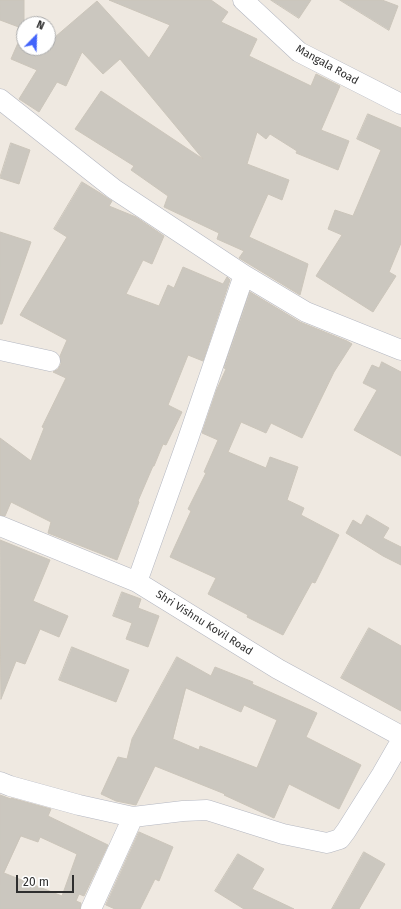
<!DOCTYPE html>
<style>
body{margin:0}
#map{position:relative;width:401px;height:909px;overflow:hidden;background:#efe9e1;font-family:"Fira Sans",sans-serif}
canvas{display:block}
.north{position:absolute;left:16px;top:16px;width:40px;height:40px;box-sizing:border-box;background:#fff;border:1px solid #ababab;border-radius:50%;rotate:23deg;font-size:11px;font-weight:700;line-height:16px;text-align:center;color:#2e2e2e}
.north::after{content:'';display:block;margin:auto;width:14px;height:18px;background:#4264fb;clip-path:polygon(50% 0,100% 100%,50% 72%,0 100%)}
.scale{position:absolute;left:16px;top:875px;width:58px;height:18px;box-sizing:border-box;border:2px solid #2e2e2e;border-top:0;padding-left:5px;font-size:12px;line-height:14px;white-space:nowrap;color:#2e2e2e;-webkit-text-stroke:3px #fff;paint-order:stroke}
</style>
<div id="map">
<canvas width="401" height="909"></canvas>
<div class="north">N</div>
<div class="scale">20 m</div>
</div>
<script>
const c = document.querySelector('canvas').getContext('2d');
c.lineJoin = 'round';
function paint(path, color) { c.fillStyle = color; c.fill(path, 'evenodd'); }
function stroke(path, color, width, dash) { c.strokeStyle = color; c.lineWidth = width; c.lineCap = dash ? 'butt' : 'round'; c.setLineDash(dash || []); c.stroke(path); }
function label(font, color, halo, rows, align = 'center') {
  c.font = font + ' "Fira Sans",sans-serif'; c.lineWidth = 3; c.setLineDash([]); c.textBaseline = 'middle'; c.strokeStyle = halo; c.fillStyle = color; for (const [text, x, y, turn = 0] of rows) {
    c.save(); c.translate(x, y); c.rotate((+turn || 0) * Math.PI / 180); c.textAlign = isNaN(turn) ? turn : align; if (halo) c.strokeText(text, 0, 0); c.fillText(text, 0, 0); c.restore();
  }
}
const building = new Path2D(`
 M 0,0 L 24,0 L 24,48 L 48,48 L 48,34 L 55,37 L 97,1 L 149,58 L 170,25 L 109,0 L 211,0 L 228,12 L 221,22 L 257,39 L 249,56 L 311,86 L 316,74 L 340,86 L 321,130 L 349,141 L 338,170 L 296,153 L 297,151 L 270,134 L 266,139 L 257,132 L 247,164 L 289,180 L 282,200 L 268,194 L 249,237 L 308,264 L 300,295 L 239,258 L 244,251 L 217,239 L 219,233 L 164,207 L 168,196 L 131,170 L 134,166 L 75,129 L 101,91 L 203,159 L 120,59 L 103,74 L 82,52 L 66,86 L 57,82 L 39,112 L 19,99 L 37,70 L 11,59 L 24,29 L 0,20 Z
 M 271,0 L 311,0 L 299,18 Z
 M 340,0 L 382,0 L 398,6 L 389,30 Z
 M 368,114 L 401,128 L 401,243 L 389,272 L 396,276 L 373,312 L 316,276 L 342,235 L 328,229 L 335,210 L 353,216 L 381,150 L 357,139 Z
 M 11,143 L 30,150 L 19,184 L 0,178 Z
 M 82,182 L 100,193 L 112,201 L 109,206 L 136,217 L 164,236 L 152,264 L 143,260 L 126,294 L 159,306 L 168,285 L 174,288 L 183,267 L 223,284 L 227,277 L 230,280 L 203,361 L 188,355 L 168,405 L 182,412 L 166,445 L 163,444 L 154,466 L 153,466 L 138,501 L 139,502 L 117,560 L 48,533 L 51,522 L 11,502 L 5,516 L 0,515 L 0,438 L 31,461 L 44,428 L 42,427 L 66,378 L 53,372 L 58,369 L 61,364 L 60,356 L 67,340 L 20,315 L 67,237 L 54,229 Z
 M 0,232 L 31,242 L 2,324 L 0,324 Z
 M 250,292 L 300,322 L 347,341 L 352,344 L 334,372 L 302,438 L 271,423 L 266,433 L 241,422 L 228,452 L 266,468 L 270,457 L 298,467 L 287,500 L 304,508 L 301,515 L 339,535 L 315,583 L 312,582 L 283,635 L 247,617 L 248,615 L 208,594 L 216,578 L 170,557 L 191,511 L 188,509 L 206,473 L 204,472 L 218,440 L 202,433 L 217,389 L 226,369 L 224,368 Z
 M 382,362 L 401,372 L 401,456 L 354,430 L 377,390 L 363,383 L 372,365 L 379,368 Z
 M 367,515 L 389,528 L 383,538 L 401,547 L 401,565 L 383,556 L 346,533 L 353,520 L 361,525 Z
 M 0,540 L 50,560 L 33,601 L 68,616 L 59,637 L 40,629 L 25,664 L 16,661 L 1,699 Z
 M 122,592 L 141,599 L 138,608 L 159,616 L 148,647 L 126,639 L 132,623 L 113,616 Z
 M 369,628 L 401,646 L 401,711 L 341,678 Z
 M 72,647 L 129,670 L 116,702 L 59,680 Z
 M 177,657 L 211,676 L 215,667 L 253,682 L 252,684 L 317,713 L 306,737 L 361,765 L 339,809 L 289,784 L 274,818 L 224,795 L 225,794 L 155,766 L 136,805 L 116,801 L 101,794 L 118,757 L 127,759 L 132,739 ZM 186,688 L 241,712 L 244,705 L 277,720 L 257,768 L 200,746 L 199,750 L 173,739 Z
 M 0,795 L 11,799 L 11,798 L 51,809 L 48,816 L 108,845 L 84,896 L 79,894 L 76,901 L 81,903 L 80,909 L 0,909 ZM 21,836 L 38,842 L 40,837 L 77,854 L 62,896 L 4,873 Z
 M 139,832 L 173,847 L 159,881 L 155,879 L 140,909 L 115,909 L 106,905 Z
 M 364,852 L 385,864 L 359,909 L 332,909 Z
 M 238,854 L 264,869 L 252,889 L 294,909 L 244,909 L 215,891 Z`);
const street = new Path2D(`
 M 243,0 L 299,52 L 401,104
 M 0,99 L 114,189 L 244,275 L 188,439 L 137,582
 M 244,275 L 306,312 L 401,350
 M 0,350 L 50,361
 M 0,526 L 137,582 L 278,669 L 401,736
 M 0,782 L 10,786 L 79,805 L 133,817 L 183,811 L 207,810 L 283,834 L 327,843 L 340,839 L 346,831 L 382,774 L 401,741
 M 91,909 L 133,817`);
const streetNames = [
 ["Mangala Road",327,65,29],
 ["Shri Vishnu Kovil Road",204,623,32]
];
paint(building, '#cbc7bf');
stroke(building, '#cbc5ba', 1);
stroke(street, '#b4b7c1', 21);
stroke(street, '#fff', 20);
label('11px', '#2e2e2e', '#fff', streetNames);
</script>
